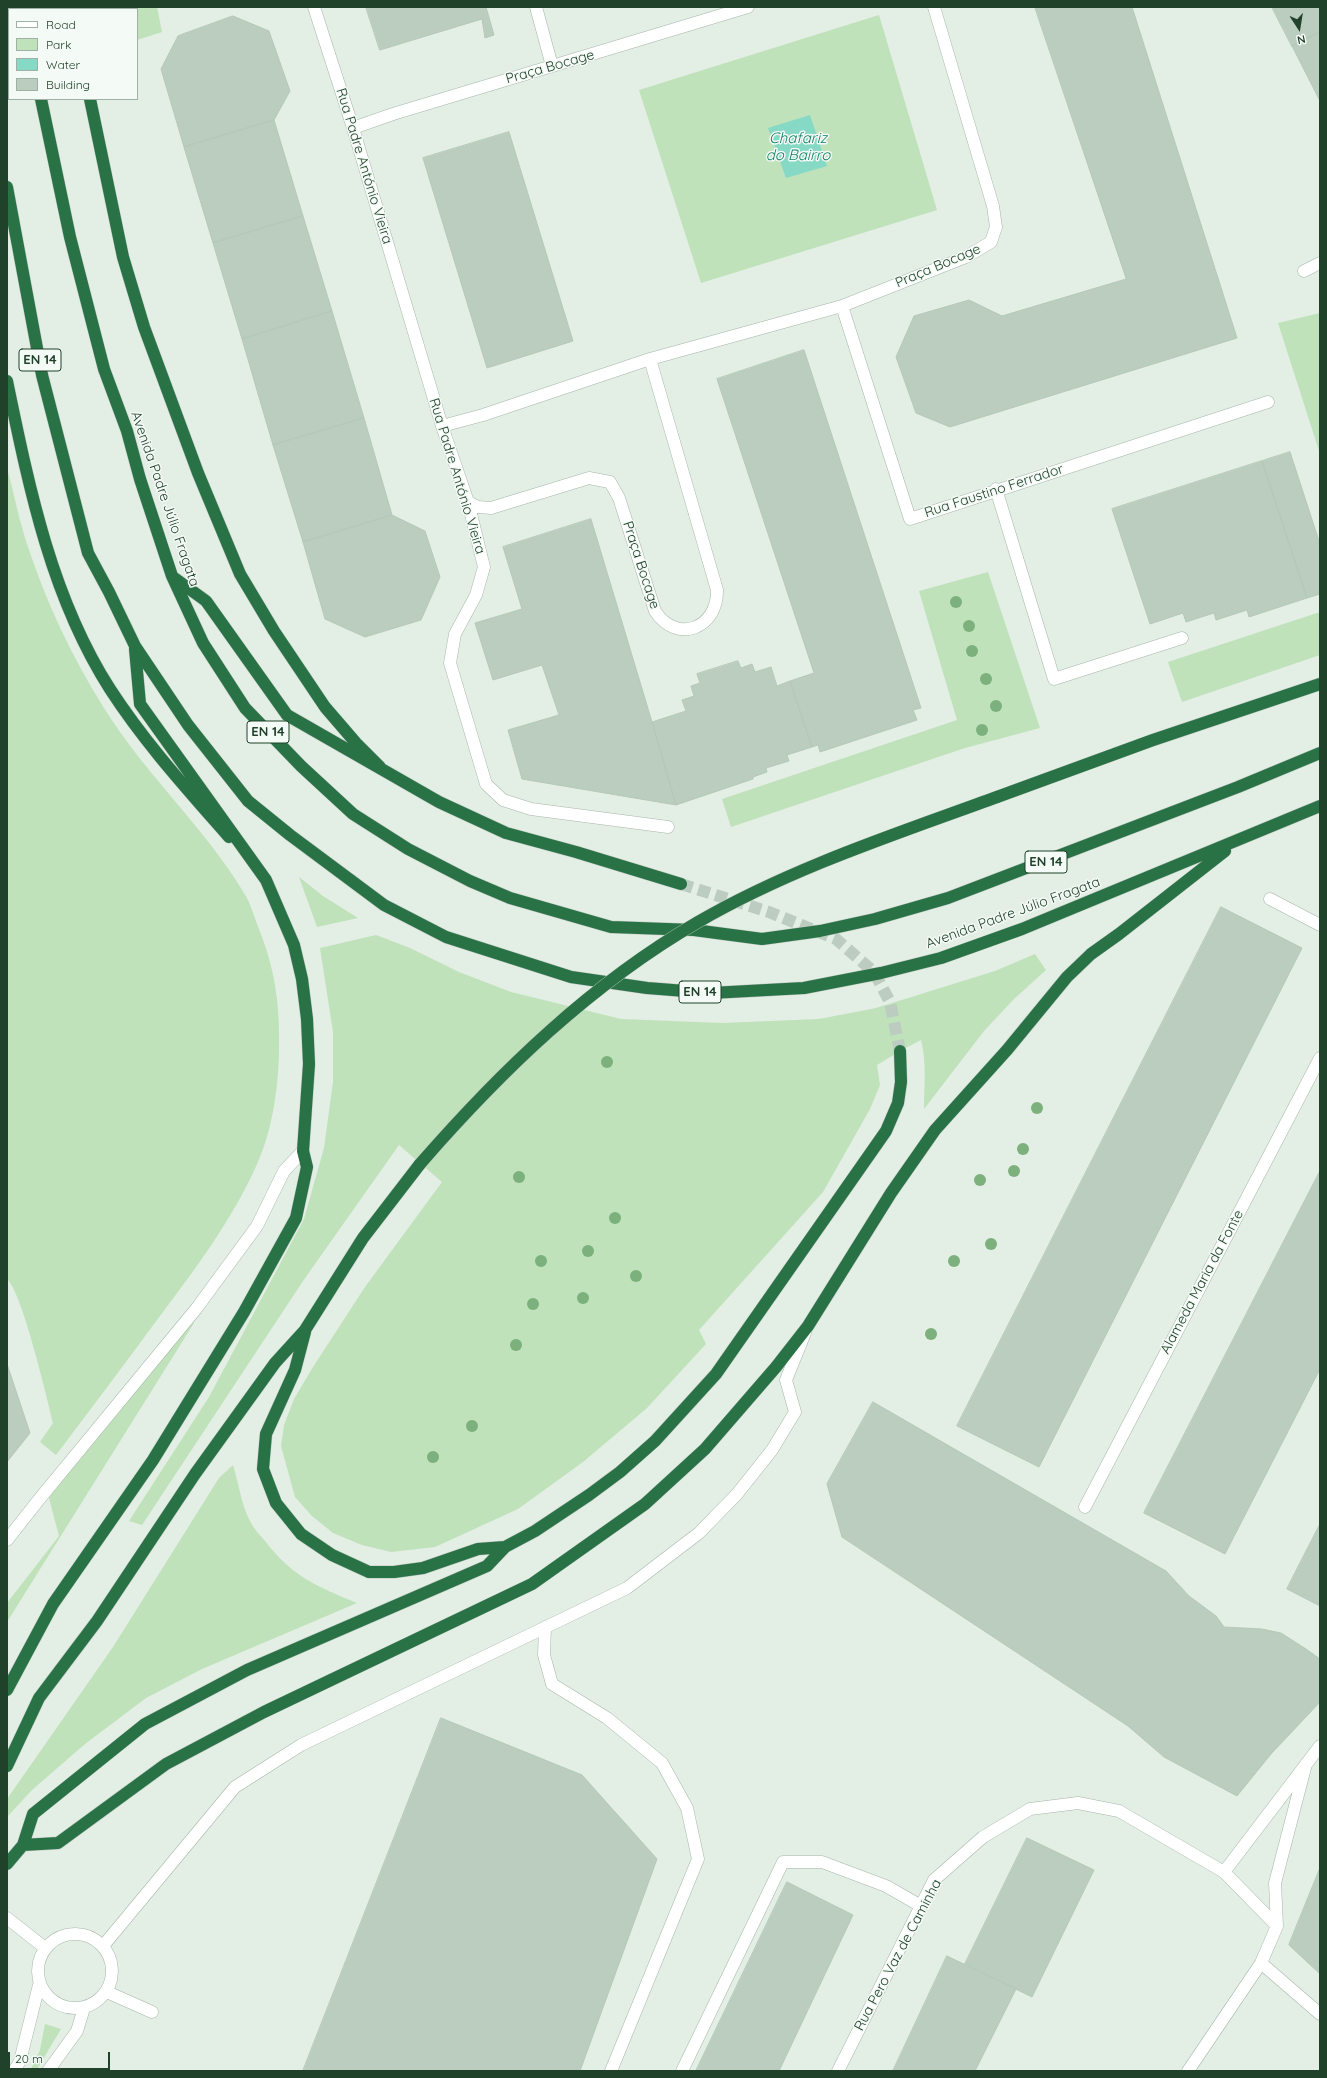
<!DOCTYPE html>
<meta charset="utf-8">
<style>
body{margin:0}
#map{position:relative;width:1327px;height:2078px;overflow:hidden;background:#e3eee5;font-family:Quicksand,sans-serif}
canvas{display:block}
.frame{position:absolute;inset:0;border:8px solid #20422b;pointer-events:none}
.legend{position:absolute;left:8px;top:8px;width:130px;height:92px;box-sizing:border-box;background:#f4faf5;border:1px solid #9fb0a4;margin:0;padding:5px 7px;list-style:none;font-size:12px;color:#20422b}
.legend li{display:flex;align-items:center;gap:8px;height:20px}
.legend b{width:20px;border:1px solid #9fb0a4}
.north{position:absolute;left:1279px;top:8px;width:40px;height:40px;-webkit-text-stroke:3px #f4faf5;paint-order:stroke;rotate:168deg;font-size:11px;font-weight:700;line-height:16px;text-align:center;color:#20422b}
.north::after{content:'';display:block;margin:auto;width:14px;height:18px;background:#20422b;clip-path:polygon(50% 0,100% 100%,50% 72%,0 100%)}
.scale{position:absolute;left:8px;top:2052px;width:102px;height:18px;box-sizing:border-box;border:2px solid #20422b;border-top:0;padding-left:5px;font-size:12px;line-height:14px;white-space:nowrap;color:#20422b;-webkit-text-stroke:3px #f4faf5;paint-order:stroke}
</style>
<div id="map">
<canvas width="1327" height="2078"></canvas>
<div class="frame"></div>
<ul class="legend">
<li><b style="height:5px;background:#fff"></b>Road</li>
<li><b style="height:11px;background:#bfe2ba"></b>Park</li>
<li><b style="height:11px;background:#85d9c5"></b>Water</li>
<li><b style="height:11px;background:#bbcdbe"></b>Building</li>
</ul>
<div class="north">N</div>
<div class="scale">20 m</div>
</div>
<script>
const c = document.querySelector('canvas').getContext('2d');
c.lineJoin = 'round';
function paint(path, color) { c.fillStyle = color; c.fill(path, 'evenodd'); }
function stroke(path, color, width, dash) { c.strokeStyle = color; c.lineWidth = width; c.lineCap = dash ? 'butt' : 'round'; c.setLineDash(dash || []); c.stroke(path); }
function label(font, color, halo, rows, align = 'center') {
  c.font = font + ' Quicksand,sans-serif'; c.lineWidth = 3; c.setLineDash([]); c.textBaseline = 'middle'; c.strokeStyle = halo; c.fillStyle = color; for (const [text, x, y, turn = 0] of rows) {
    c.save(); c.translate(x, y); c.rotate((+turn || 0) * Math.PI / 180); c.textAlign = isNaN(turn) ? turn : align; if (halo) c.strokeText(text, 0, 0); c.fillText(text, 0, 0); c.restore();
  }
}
const green = new Path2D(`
 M 104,7 L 157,7 L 162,32 L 137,40 L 137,9 L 104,9 Z
 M 879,15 L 937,210 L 701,283 L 639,90 Z
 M 1320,313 L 1320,454 L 1278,323 Z
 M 7,468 C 14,493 19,520 27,544 C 46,602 72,657 104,708 C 146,776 207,829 247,898 C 251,906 254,916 257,924 C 274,965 280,1001 279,1046 C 279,1083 273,1128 258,1162 C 232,1221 193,1272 154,1324 C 122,1368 89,1411 56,1455 L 40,1442 L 53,1423 C 47,1398 22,1292 7,1279 Z
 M 988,572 L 1040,728 L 965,748 L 731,827 L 722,799 L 957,720 L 919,591 Z
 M 1320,612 L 1320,655 L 1182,702 L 1168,662 Z
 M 299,877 L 323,896 L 358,918 L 317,927 Z
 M 376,935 L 410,948 L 459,972 L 511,992 L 621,1019 L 722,1023 L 819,1019 L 876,1008 L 995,971 L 1035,954 L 1046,970 L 1014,999 L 984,1031 L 924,1109 C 924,1087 927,1063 921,1040 L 900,1051 L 877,1065 L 880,1085 L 870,1109 L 823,1192 L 699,1330 L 706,1344 L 647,1408 L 583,1462 L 518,1509 L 435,1547 L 391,1552 L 362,1545 L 333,1533 L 312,1516 L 295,1497 L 281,1446 L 284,1425 L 294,1399 L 313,1367 L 365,1287 L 442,1182 L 399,1145 L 303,1281 L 142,1525 L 129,1521 L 209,1397 L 304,1219 L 324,1148 L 333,1082 L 333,1032 L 320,948 Z
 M 190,1319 L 194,1323 L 7,1622 L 7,1603 L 59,1536 L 49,1498 L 164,1347 Z
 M 233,1465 C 239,1484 241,1504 250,1521 C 253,1528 260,1535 265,1541 C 293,1577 316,1586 357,1603 L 202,1669 L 146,1698 L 85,1744 L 32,1790 L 7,1817 L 7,1799 L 113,1647 L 219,1478 Z
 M 45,2024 L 61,2029 L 36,2071 L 30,2071 L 40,2050 Z`);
const water = new Path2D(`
 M 810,115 L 827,166 L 786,178 L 768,128 Z`);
const building = new Path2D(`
 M 366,7 L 486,7 L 494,35 L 485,38 L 482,19 L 380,50 Z
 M 1035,7 L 1132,7 L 1237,338 L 950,427 L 916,413 L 896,357 L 914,316 L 969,300 L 1002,316 L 1126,279 Z
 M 1272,7 L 1320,7 L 1320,32 L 1292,46 Z
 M 233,16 L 269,31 L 290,91 L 274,120 L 184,147 L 161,69 L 178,36 Z
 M 1320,32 L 1320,101 L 1292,46 Z
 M 274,120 L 303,216 L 213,243 L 184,147 Z
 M 509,132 L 573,341 L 487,368 L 423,158 Z
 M 303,216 L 332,311 L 242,339 L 213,243 Z
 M 332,311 L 364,418 L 273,445 L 242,339 Z
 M 804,350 L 921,708 L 913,710 L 917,720 L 820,752 L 818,745 L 812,747 L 790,681 L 814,673 L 717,379 Z
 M 364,418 L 392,515 L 303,542 L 273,445 Z
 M 1290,452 L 1320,544 L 1320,594 L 1307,598 L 1262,461 Z
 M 1262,461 L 1307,598 L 1249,617 L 1247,610 L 1216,620 L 1214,613 L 1186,622 L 1183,613 L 1150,624 L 1112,509 Z
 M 392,515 L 425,531 L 440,577 L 421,620 L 365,637 L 325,619 L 303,542 Z
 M 591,519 L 652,722 L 676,805 L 522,779 L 508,730 L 559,715 L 542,665 L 493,680 L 475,623 L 522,609 L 503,547 Z
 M 738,661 L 741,668 L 752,664 L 755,672 L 771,667 L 777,686 L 790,681 L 812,747 L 787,755 L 789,761 L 766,768 L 767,772 L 753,777 L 753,779 L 676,805 L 652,722 L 686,711 L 682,700 L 694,696 L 691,686 L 700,683 L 697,674 Z
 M 1221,907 L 1302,948 L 1039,1467 L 957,1426 Z
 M 1320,1171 L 1320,1369 L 1225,1554 L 1144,1513 Z
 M 7,1364 L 30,1433 L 7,1462 Z
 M 873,1402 L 1166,1571 L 1189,1596 L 1216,1616 L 1224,1627 L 1262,1629 L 1281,1633 L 1306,1649 L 1320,1659 L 1320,1702 L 1271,1754 L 1237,1796 L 1164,1757 L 1128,1726 L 842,1537 L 827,1484 Z
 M 1320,1524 L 1320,1606 L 1287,1589 Z
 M 441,1718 L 582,1775 L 657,1859 L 580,2071 L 303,2071 Z
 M 1027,1838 L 1094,1870 L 1032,1997 L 965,1964 Z
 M 1320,1868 L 1320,1974 L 1289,1945 Z
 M 787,1882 L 853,1915 L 779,2071 L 696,2071 Z
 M 947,1956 L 1016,1989 L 975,2071 L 893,2071 Z`);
const highwayTunnel = new Path2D(`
 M 681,884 L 769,912 L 836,939 L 874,972 L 890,1002 L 900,1051`);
const minor = new Path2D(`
 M 314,7 L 353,128 L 442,426 L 468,502 L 484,567 L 476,595 L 455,634 L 450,663 L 486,784 L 503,800 L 531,809 L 668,827
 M 536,7 L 552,66
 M 353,128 L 393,114 L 748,7
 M 1304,271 L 1320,263
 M 842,306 L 910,519 L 1268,402
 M 442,426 L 483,415 L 650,359 L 842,306 L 966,257 L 991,242 L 996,227 L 993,206 L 934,7
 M 996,489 L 1054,679 L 1182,638
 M 468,502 L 478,507 L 491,508 L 589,478 L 610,482 L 619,498 L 655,611 C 677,645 718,628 717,590 L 650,359
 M 1270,899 L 1320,925
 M 1085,1507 L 1320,1058
 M 7,1540 L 41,1497 L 196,1309 L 257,1226 L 284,1171 L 303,1151
 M 545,1627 L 544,1655 L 552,1684 L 607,1718 L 662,1763 L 687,1808 L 698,1859 L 611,2071
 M 1224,1872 L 1320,1746
 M 7,1918 L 45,1948
 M38 1971a37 37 0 1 1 74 0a37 37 0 1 1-74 0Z
 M 103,1946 L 235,1787 L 301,1745 L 627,1588 L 699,1533 L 737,1494 L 772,1450 L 795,1412 L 786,1380 L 805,1333
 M 1261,1963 L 1320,2014
 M 107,1992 L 152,2012
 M 14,2071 L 20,2061 L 39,1985
 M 48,2071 L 77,2031 L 84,2008
 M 682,2071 L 783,1862 L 822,1862 L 886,1886 L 921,1906
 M 838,2071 L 934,1880 L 983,1837 L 1030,1809 L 1078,1803 L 1119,1811 L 1224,1872 L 1277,1926
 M 1188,2071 L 1261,1963 L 1277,1926 L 1275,1883 L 1306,1764`);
const highway = new Path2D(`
 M 21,7 L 22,9
 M 71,7 L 71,9
 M 41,99 L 70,237 L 104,369 L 127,431 L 140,479 L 172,576 L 203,643 L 245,708 L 301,766 L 353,814 L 408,849 L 470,881 L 510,898 L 611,927 L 694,930 L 762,939 L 820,931 L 875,919 L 948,898 L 1238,787 L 1320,753
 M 90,99 L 123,257 L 144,327 L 198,473 L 240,574 L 274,631 L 325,707 L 356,743 L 380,767
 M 7,187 L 42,375 L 88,553 L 109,592 L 135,646 L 188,725 L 248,801 L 290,835 L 384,905 L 446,937 L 571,977 L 647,988 L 711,993 L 804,988 L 881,973 L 941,958 L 1022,929 L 1320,806
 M 7,381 C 29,487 51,597 110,689 C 145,743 187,789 229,837
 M 173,577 L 206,601 L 287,715 L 439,802 L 506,833 L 576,852 L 681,884
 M 997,797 L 1153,740 L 1320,684
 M 305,1332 L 295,1370 L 266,1434 L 263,1469 L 276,1503 L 301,1534 L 332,1555 L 369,1572 L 394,1572 L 423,1568 L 478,1549 L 505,1547
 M 7,1690 L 53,1604 L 153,1460 L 244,1312 L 296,1218 L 307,1167 L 303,1151 L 309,1064 L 307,1019 L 302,979 L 294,945 L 266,880 L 140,704 L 135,649
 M 7,1766 L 39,1698 L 97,1621 L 195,1474 L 275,1363 L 305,1330 L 363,1238 L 420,1164
 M 23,1845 L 58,1843 L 166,1764 L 264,1712 L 532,1584 L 645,1504 L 705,1449 L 776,1367 L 808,1326 L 891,1193 L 935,1130 L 1007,1050 L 1067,977 L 1091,954 L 1119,934 L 1225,851
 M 7,1864 L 23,1845 L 33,1814 L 145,1724 L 247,1670 L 487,1566 L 505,1547 L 535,1531 L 589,1495 L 620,1472 L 655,1441 L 716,1374 L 886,1131 L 898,1103 L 901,1082 L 900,1051`);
const highwayBridge = new Path2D(`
 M 420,1164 C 501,1071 591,984 698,922 C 791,868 896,834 997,797`);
const trees = [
 [956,602],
 [969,626],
 [972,651],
 [986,679],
 [996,706],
 [982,730],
 [607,1062],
 [1037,1108],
 [1023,1149],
 [1014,1171],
 [519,1177],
 [980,1180],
 [615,1218],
 [991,1244],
 [588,1251],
 [541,1261],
 [954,1261],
 [636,1276],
 [583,1298],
 [533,1304],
 [931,1334],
 [516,1345],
 [472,1426],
 [433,1457]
];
const shields = [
 [40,360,42],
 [268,732,42],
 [1046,862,42],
 [700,992,42]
];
const shieldNames = [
 ["EN 14",40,360],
 ["EN 14",268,732],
 ["EN 14",1046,862],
 ["EN 14",700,992]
];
const streetNames = [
 ["Praça Bocage",550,67,-16],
 ["Rua Padre António Vieira",364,166,73],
 ["Praça Bocage",938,266,-23],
 ["Rua Padre António Vieira",457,476,73],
 ["Rua Faustino Ferrador",994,491,-18],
 ["Avenida Padre Júlio Fragata",165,499,71],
 ["Praça Bocage",641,565,72],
 ["Avenida Padre Júlio Fragata",1013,913,-20],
 ["Alameda Maria da Fonte",1202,1282,-62],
 ["Rua Pero Vaz de Caminha",898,1955,-62]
];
const waterNames = [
 ["Chafariz",798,138],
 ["do Bairro",798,155]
];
paint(green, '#bfe2ba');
paint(water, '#85d9c5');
paint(building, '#bbcdbe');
stroke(building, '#b4c9b8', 1);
stroke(highwayTunnel, '#bcccc0', 12, [12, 6]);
stroke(minor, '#a5b7a9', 13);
stroke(highway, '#c1cac4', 13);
stroke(minor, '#fff', 12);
stroke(highway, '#297246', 12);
stroke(highwayBridge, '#c1cac4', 13, []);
stroke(highwayBridge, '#297246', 12);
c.fillStyle = '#7cb07c';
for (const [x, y] of trees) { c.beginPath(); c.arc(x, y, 6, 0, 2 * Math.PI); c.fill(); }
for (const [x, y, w] of shields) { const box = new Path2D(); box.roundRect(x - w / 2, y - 11, w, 22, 3); c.fillStyle = '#f4faf5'; c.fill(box); stroke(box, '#20422b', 1); }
label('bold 13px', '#20422b', null, shieldNames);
label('14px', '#20422b', '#f4faf5', streetNames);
label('italic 15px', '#137f66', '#f4faf5', waterNames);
</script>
